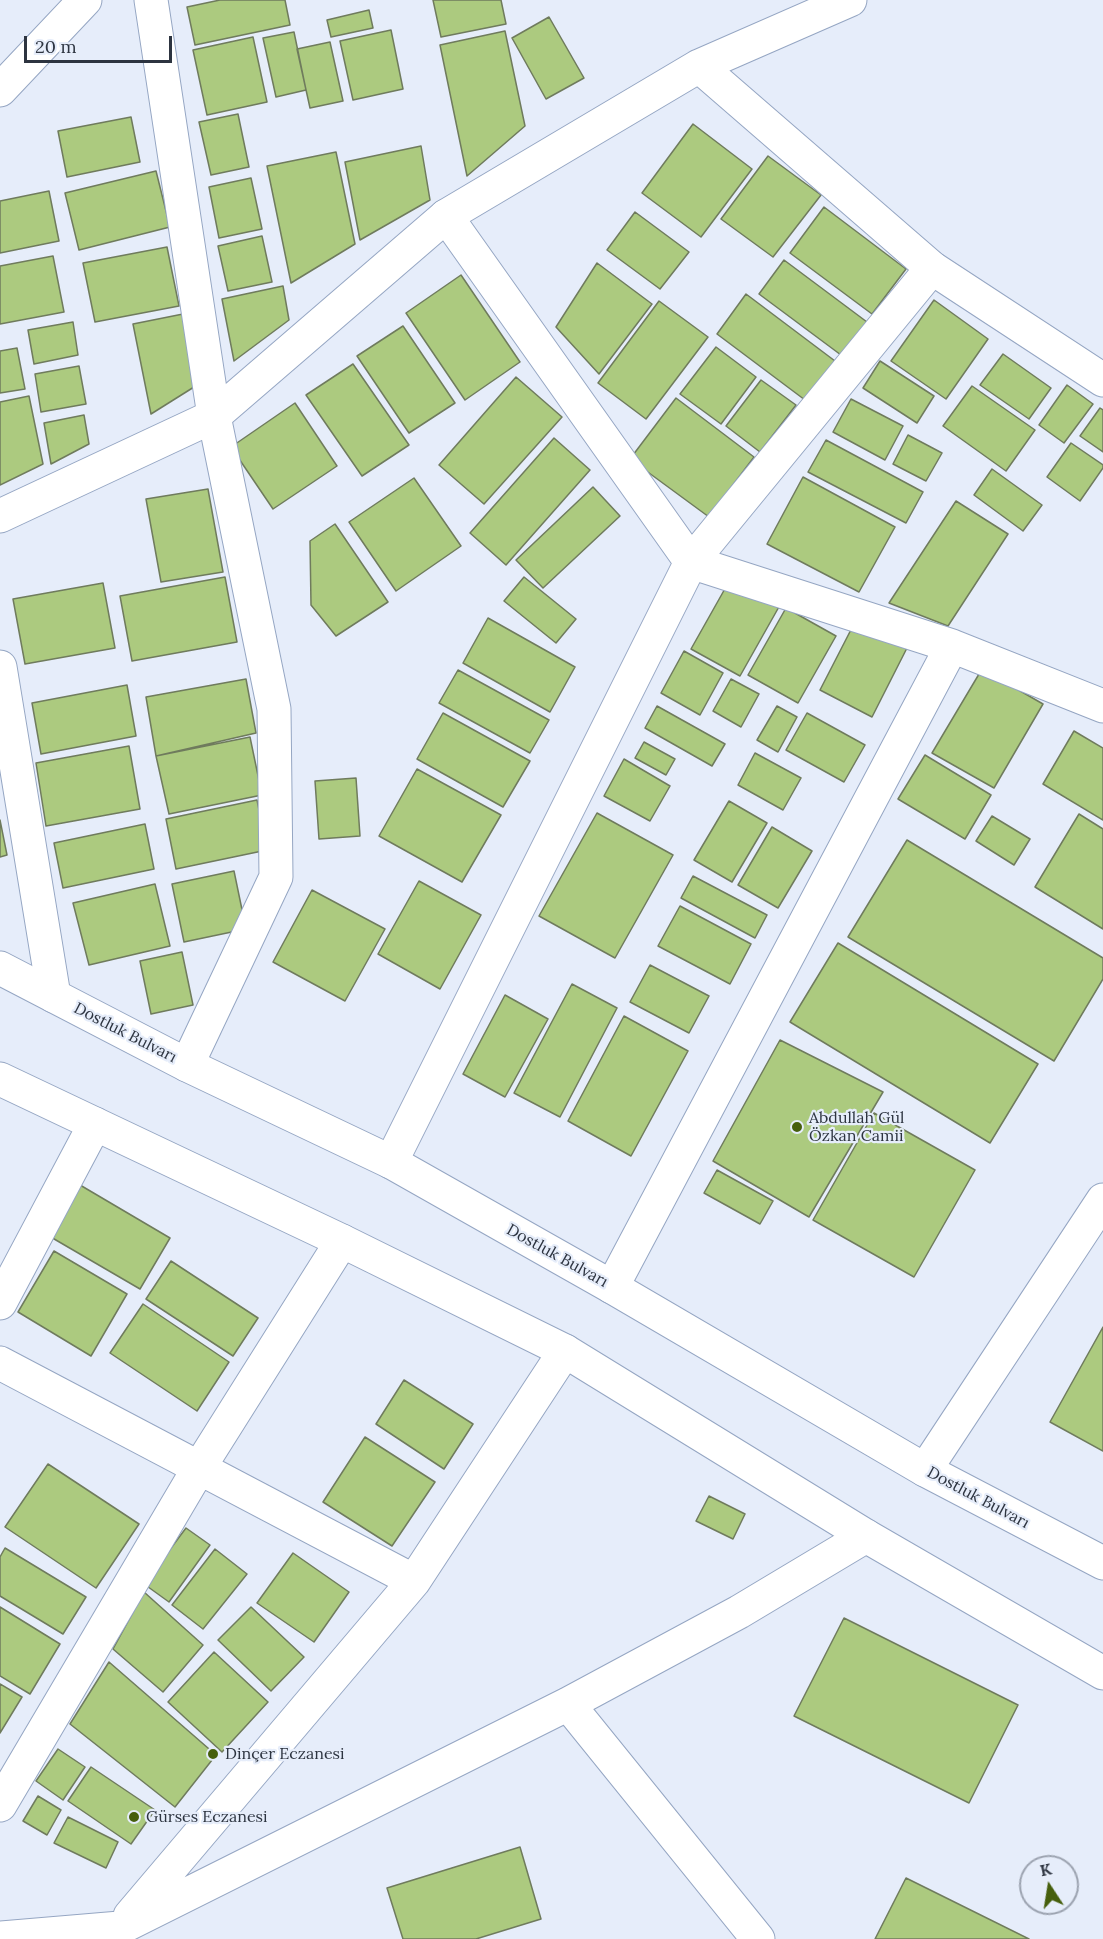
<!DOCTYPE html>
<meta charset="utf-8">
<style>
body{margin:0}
#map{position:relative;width:1103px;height:1939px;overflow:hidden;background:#e6edfa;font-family:Lora,serif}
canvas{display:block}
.north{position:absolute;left:1019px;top:1855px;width:60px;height:60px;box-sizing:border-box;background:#e6edfa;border:2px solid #9ca3b0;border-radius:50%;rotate:348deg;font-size:16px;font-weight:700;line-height:24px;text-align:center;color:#2d3440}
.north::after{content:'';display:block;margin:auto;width:21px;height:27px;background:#465f0d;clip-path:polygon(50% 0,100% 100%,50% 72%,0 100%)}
.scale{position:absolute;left:24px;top:36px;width:148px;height:27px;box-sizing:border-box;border:3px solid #2d3440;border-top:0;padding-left:8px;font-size:18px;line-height:21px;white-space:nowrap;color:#2d3440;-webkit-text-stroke:4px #e6edfa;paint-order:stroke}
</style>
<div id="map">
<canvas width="1103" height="1939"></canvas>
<div class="north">K</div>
<div class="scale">20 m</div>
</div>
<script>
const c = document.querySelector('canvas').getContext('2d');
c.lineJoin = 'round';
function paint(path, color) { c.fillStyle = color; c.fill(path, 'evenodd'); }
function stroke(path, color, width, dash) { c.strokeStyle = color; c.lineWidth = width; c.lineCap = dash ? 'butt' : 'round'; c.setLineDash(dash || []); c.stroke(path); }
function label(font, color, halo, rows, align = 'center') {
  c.font = font + ' Lora,serif'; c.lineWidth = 4.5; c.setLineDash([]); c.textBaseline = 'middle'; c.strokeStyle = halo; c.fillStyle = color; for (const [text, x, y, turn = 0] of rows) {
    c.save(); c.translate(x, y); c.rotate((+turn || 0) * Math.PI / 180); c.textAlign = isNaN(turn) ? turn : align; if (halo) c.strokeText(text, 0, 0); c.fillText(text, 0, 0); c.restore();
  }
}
const building = new Path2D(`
 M 220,0 L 285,0 L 290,25 L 195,45 L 187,7 Z
 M 433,0 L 501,0 L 506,24 L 441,37 Z
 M 369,10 L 373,28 L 331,37 L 327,20 Z
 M 549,17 L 584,78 L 546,99 L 512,38 Z
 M 391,30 L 403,89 L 353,100 L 340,41 Z
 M 505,31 L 525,126 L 467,176 L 440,45 Z
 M 294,32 L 306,90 L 276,97 L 263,38 Z
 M 253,37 L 267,102 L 207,115 L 193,50 Z
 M 330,42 L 343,101 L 310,108 L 297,49 Z
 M 238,114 L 249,167 L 211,175 L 199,122 Z
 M 131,117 L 140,162 L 67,177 L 58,131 Z
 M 693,124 L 752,169 L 701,237 L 642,193 Z
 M 421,146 L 430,200 L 360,240 L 345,162 Z
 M 336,152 L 355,244 L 291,283 L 267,166 Z
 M 768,156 L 821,195 L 773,257 L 721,219 Z
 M 156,171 L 170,227 L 79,250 L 65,193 Z
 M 251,178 L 262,229 L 219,238 L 209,187 Z
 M 49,191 L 59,241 L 0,253 L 0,201 Z
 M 824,207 L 906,269 L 872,314 L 790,253 Z
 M 635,212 L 689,252 L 660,289 L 607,250 Z
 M 262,236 L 272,282 L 228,291 L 218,246 Z
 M 167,247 L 179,306 L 95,322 L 83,263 Z
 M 53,256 L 64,312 L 0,324 L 0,266 Z
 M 784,260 L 867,322 L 841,355 L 759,294 Z
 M 597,263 L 652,304 L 599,374 L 556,327 Z
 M 461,275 L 520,362 L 465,400 L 406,313 Z
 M 283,286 L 289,320 L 234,361 L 222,299 Z
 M 746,294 L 835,361 L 805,400 L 717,334 Z
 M 934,300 L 988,339 L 946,399 L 891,361 Z
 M 659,301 L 708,337 L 646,419 L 598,383 Z
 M 188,313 L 202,382 L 151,414 L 133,324 Z
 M 73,322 L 78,355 L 34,364 L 28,330 Z
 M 403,326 L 455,403 L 409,433 L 357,356 Z
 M 716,347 L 756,377 L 721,424 L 680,394 Z
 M 17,348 L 25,389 L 0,393 L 0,351 Z
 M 1003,354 L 1051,388 L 1029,419 L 980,385 Z
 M 880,361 L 934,396 L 917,423 L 863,388 Z
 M 353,364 L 409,445 L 362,476 L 306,395 Z
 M 79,366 L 86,404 L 41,412 L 35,374 Z
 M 516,377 L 562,417 L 484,504 L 439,465 Z
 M 761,380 L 796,405 L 760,452 L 726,426 Z
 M 1067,385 L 1093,404 L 1064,443 L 1039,425 Z
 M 972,386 L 1035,430 L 1006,471 L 943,426 Z
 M 29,396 L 43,464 L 0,485 L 0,402 Z
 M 676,398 L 754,457 L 709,517 L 630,459 Z
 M 851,399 L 903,426 L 885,460 L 833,432 Z
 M 295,403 L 337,466 L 273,509 L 231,447 Z
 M 1100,408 L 1103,410 L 1103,452 L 1080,436 Z
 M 84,415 L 89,444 L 51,464 L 44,423 Z
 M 908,435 L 942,453 L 926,481 L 893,464 Z
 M 554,438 L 590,470 L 506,565 L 470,533 Z
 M 826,440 L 923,492 L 906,523 L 808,472 Z
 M 1071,443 L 1103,465 L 1103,468 L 1080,501 L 1047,477 Z
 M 992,469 L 1042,505 L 1023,531 L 974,495 Z
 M 803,477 L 895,527 L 859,592 L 767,544 Z
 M 414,478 L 461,546 L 396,591 L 349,522 Z
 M 593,487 L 620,516 L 543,588 L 516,560 Z
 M 208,489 L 223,572 L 161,582 L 146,499 Z
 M 956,501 L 1008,534 L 948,626 L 889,603 Z
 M 335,524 L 388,602 L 336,636 L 311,605 L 310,541 Z
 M 225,577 L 237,642 L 132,661 L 120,596 Z
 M 524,577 L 576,619 L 556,643 L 504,601 Z
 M 731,578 L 780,605 L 740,676 L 691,649 Z
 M 103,583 L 115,648 L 25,664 L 13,599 Z
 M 786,608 L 836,636 L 798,703 L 748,675 Z
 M 488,618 L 575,667 L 550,712 L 463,663 Z
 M 857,618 L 909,644 L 872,717 L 820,690 Z
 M 684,651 L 723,673 L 700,715 L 661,693 Z
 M 982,669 L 1043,704 L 994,788 L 932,753 Z
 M 458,670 L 549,720 L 530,753 L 439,703 Z
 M 246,679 L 256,733 L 156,756 L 146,697 Z
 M 731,679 L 759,694 L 741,727 L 713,711 Z
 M 127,685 L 136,736 L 41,754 L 32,703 Z
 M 657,706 L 725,744 L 712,766 L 645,728 Z
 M 777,706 L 797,717 L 778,752 L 757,740 Z
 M 443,713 L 530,761 L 503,807 L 417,759 Z
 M 807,713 L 865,745 L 844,782 L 786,750 Z
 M 1074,731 L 1103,748 L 1103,820 L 1043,784 Z
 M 250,737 L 262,795 L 169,814 L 156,756 Z
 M 644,742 L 675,759 L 666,775 L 635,758 Z
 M 129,746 L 140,809 L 46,826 L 36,763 Z
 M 755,753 L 801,778 L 783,810 L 738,785 Z
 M 925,755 L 991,795 L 965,839 L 898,799 Z
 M 624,759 L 670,786 L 650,821 L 604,796 Z
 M 417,769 L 501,815 L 462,882 L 379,836 Z
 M 356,778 L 360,836 L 319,839 L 315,781 Z
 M 257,800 L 267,850 L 176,869 L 166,819 Z
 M 729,801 L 767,823 L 732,882 L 694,860 Z
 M 597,813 L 673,855 L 615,958 L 539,916 Z
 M 1079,814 L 1103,829 L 1103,929 L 1035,887 Z
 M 992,816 L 1030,839 L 1014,865 L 976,841 Z
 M 0,820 L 7,855 L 0,857 Z
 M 145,824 L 154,869 L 63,888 L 54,843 Z
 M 772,827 L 812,851 L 778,908 L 738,885 Z
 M 907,840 L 1103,958 L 1103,979 L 1054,1061 L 848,937 Z
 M 234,871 L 246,929 L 184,942 L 172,884 Z
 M 693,876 L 767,915 L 755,938 L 681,898 Z
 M 419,881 L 481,915 L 440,989 L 378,954 Z
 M 155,884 L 170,946 L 89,965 L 73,903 Z
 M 312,890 L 385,929 L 345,1001 L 273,962 Z
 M 680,906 L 751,944 L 730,984 L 658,946 Z
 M 838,943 L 1038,1064 L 990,1143 L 790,1022 Z
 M 182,952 L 193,1005 L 151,1014 L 140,961 Z
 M 650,965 L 709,996 L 689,1033 L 630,1002 Z
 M 572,984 L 617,1008 L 560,1117 L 514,1093 Z
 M 505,995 L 548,1019 L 505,1097 L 463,1074 Z
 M 624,1016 L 688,1051 L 631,1156 L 568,1121 Z
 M 780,1040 L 883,1092 L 809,1217 L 713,1161 Z
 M 874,1113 L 975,1170 L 914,1277 L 813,1220 Z
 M 717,1170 L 773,1201 L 760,1224 L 704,1193 Z
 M 80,1185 L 170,1238 L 140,1289 L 49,1236 Z
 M 54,1251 L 127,1294 L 91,1356 L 18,1312 Z
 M 171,1261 L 258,1318 L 233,1356 L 146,1299 Z
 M 143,1304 L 229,1362 L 197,1411 L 110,1353 Z
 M 1103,1327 L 1103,1451 L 1050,1422 Z
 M 404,1380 L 473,1424 L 444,1469 L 376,1424 Z
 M 365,1437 L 435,1482 L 392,1546 L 323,1502 Z
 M 48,1464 L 139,1524 L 96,1588 L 5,1527 Z
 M 709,1496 L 745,1514 L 733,1539 L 696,1521 Z
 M 186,1528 L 210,1545 L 169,1602 L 144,1584 Z
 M 5,1548 L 86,1597 L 63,1634 L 0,1596 L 0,1557 Z
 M 215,1549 L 247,1574 L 203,1629 L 172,1605 Z
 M 293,1553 L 349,1592 L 314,1642 L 257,1603 Z
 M 144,1592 L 203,1645 L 163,1692 L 113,1649 Z
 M 0,1607 L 60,1644 L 30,1694 L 0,1676 Z
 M 251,1607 L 304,1657 L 271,1691 L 218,1640 Z
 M 844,1618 L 1018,1705 L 969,1803 L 794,1716 Z
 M 214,1652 L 268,1702 L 222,1752 L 168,1702 Z
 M 109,1662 L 216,1755 L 175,1807 L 70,1724 Z
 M 0,1684 L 22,1697 L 0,1733 Z
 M 58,1749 L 85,1767 L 63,1800 L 36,1781 Z
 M 91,1767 L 155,1810 L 131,1844 L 68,1801 Z
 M 38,1796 L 61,1810 L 47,1835 L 23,1821 Z
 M 68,1817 L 118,1842 L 106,1868 L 54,1843 Z
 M 520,1847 L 541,1919 L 476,1939 L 403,1939 L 387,1888 Z
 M 906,1878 L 1029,1939 L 875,1939 Z`);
const street = new Path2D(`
 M 151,0 L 214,416 L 274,709 L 276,877 L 187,1065
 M 446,216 L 691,562 L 952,646
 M 0,667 L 54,996
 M 391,1162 L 691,562 L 932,268
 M 612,1287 L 952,646 L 1103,706
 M 0,1303 L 95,1124
 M 0,1363 L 414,1581
 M 925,1470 L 1103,1200
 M 568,1704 L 758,1939
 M 0,1805 L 199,1468 L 342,1241
 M 130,1916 L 414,1581 L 565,1351
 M 0,1938 L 120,1928 L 568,1704 L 739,1612 L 866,1536`);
const secondary = new Path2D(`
 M 699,66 L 932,268 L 1103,380
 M 0,516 L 214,416 L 446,216 L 699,66 L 850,0`);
const primary = new Path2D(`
 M 0,90 L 85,0
 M 0,968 L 187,1065 L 391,1162 L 612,1287 L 925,1470 L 1103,1563
 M 0,1079 L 342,1241 L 565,1351 L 866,1536 L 1103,1673`);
const markers = [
 [797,1127,6,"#465f0d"],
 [213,1754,6,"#465f0d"],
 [134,1817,6,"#465f0d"]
];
const streetNames = [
 ["Dostluk Bulvarı",125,1033,27],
 ["Dostluk Bulvarı",557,1256,29],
 ["Dostluk Bulvarı",978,1498,28]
];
const poiNames = [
 ["Abdullah Gül",809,1118],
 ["Özkan Camii",809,1136],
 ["Dinçer Eczanesi",225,1754],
 ["Gürses Eczanesi",146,1817]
];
paint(building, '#acca7f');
stroke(building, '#6f7b5d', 1.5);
stroke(street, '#95a6c3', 35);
stroke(secondary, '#95a6c3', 35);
stroke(primary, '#95a6c3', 35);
stroke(street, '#fff', 33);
stroke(secondary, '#fff', 33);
stroke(primary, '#fff', 33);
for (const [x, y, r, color] of markers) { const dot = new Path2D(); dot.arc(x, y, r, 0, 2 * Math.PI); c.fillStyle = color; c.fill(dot); stroke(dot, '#e6edfa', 2); }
label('16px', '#2d3440', '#e6edfa', streetNames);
label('16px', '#2d3440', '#e6edfa', poiNames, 'left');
</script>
